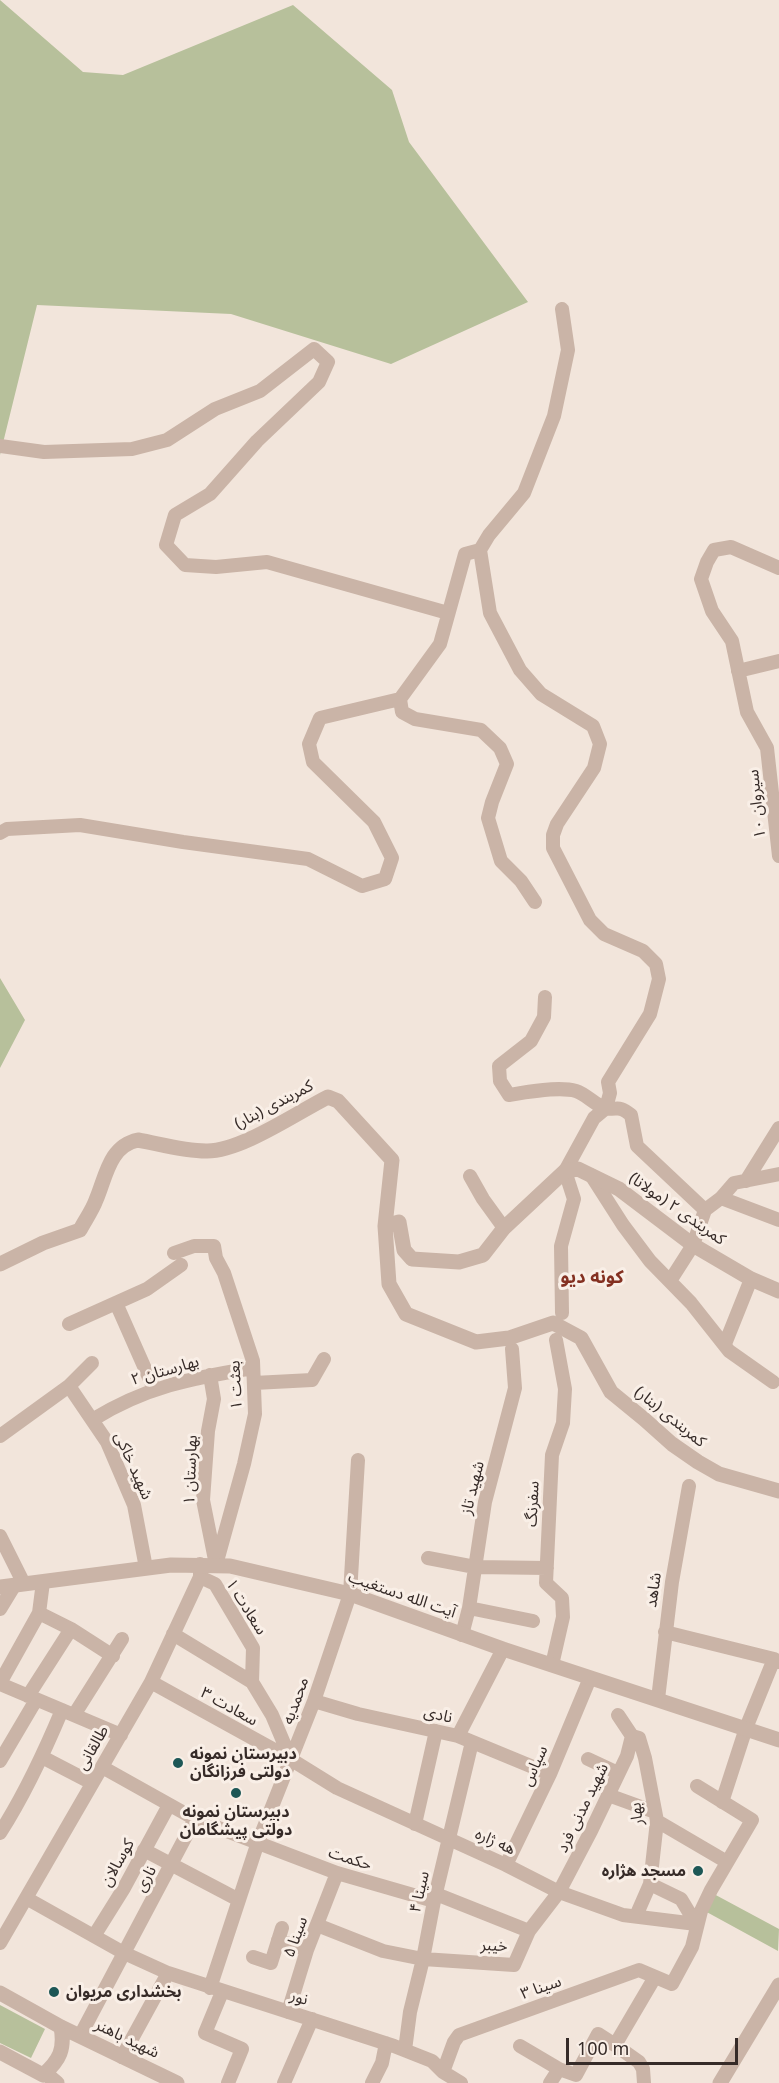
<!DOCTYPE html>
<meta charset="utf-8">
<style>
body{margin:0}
#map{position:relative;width:779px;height:2083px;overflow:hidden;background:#f2e5db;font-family:"Noto Sans",sans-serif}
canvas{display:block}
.scale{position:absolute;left:566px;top:2038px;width:172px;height:27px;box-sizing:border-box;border:3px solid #362b28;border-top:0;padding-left:8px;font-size:18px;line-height:21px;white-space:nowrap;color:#362b28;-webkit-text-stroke:4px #f9efe7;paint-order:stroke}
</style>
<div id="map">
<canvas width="779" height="2083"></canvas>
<div class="scale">100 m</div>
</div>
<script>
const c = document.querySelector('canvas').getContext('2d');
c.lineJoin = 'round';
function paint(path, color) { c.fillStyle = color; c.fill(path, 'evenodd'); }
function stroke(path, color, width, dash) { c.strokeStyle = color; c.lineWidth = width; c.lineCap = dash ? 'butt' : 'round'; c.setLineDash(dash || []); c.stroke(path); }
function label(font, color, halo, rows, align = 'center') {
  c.font = font + ' "Noto Sans","Noto Sans Arabic",sans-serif'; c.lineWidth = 6; c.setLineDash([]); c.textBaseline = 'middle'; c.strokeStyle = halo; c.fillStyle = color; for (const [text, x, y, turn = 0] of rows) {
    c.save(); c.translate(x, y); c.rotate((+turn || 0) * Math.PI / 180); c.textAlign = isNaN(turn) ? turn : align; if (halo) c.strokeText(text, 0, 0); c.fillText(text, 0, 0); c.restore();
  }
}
const green = new Path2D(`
 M 0,0 L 83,72 L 123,75 L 293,5 L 392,90 L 409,142 L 528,302 L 391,364 L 231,314 L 37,305 L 0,455 Z
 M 0,978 L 25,1020 L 0,1068 Z
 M 712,1893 L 779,1929 L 778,1951 L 703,1910 Z
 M 0,2005 L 45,2029 L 31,2058 L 0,2043 Z`);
const minor = new Path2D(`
 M 0,446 L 44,452 L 132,449 L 167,440 L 215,409 L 260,391 L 314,349 L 328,362 L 319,382 L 257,441 L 210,494 L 175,515 L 166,545 L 185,565 L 216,567 L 267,562 L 448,613
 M 480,550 L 465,554 L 440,644 L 400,699 L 402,712 L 415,719 L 481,730 L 500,748 L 507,764 L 492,802 L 488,818 L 501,861 L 521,881 L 535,902
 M 738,671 L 779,661
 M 0,833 L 7,829 L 80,825 L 183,842 L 308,859 L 362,886 L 385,879 L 392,858 L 374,822 L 313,762 L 309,744 L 320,718 L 400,699
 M 779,856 L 767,748 L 747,712 L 732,641 L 712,611 L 701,579 L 707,562 L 714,550 L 731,547 L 779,568
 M 545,997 L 544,1017 L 531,1041 L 499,1066 L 500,1081 L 509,1095 C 526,1092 559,1086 576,1091 C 586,1094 595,1105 605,1108 C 618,1111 617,1104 631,1115 L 637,1146 L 705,1210
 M 591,1175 L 623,1225 L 650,1261 L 691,1303 L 729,1351 L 773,1382
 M 470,1176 L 483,1199 L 504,1228
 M 746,1181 L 779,1128
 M 721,1198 L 779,1220
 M 174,1253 L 194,1246 L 214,1246 L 216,1258 L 224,1273 L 253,1361 L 255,1414 L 244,1464 L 216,1565
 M 670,1281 L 693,1245 L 705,1210 L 721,1198 L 734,1183 L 779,1174
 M 116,1303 L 154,1389
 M 562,1313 L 561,1246 L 574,1199 L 565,1171 L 594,1118 L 606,1108 L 610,1093 L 608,1082 L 650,1014 L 659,979 L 656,964 L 643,951 L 604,934 L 590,920 L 553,848 L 553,835 L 557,824 L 594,768 L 600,744 L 593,726 L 541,694 L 520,670 L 490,613 L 480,550 L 489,535 L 524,493 L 554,416 L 568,350 L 562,309
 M 69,1324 L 147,1289 L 181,1265
 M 725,1344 L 751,1279
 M 210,1375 L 214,1399 L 208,1431 L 203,1500 L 215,1560
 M 254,1383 L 312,1380 L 324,1359
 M 69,1386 L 107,1442 L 134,1505 L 146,1568
 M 92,1420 C 145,1387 192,1378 253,1368
 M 0,1436 L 69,1386 L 92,1363
 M 0,1536 L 24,1584
 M 428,1558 L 475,1567 L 547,1568
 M 200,1577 L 215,1584 L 253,1648 L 252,1682 L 272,1715 L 291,1760
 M 469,1608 L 533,1621
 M 0,1609 L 14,1586
 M 39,1613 L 71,1629 L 113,1656
 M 665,1632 L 774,1659 L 779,1662
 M 173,1634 L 252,1682
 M 462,1635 L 469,1608 L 485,1502 L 515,1388 L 512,1349
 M 552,1665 L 563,1617 L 562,1598 L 546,1583 L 552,1455 L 563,1423 L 565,1389 L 556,1340
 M 151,1682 L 287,1757 L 337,1788 L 506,1865 L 559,1892 L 623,1915 L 696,1924
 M 0,1683 L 39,1613 L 43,1582
 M 0,1684 L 121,1735
 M 28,1696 L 71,1629
 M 658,1699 L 672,1582 L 689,1486
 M 314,1701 L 358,1714 L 458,1736 L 550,1774
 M 74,1715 L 122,1639
 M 618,1715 L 632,1736 L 639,1738 L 645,1758 L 657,1821 L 650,1884 L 636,1916
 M 458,1736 L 503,1649
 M 42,1757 L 92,1783
 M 588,1759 L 618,1773
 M 0,1761 L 36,1700
 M 102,1767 L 195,1819 L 337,1873 L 434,1901
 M 608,1795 L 655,1812
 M 722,1802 L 746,1728 L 774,1659
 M 657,1821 L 727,1862
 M 415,1824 L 436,1731
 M 0,1833 C 25,1794 44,1753 62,1710
 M 144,1850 L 239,1900
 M 506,1865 L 550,1774 L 590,1678
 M 650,1884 L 681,1899 L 696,1924
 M 436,1894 L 529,1931
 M 26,1898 L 124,1953 L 168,1973 L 394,2046 L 432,2061 L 443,2072 L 461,2083
 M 317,1925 L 383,1951 L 423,1959 L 514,1965 L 529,1931 L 559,1892 L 591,1831 L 627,1756 L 632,1736
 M 94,1936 L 124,1888 L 169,1805
 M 278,1940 L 307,1950
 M 0,1943 L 151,1682 L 200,1577 L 200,1564
 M 253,1957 L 271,1963 L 282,1928
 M 210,1988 L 258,1842 L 314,1701 L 350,1594 L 358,1460
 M 222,1992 L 205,2033 L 242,2049 L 228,2083
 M 288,2012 L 307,1950 L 337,1873
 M 80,2036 L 195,1819
 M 615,2045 L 639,2062 L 643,2069 L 644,2083
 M 520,2046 L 559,2069
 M 405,2050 L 410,2012 L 423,1959 L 434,1901 L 472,1742
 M 122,2057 L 168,1973
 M 443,2072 L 454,2042 L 459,2035 L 639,1970 L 672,1984 L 692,1947 L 701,1911 L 711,1890 L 752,1820 L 697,1786
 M 284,2083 L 312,2019
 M 372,2083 L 382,2063 L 386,2043
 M 550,2083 L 559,2069 L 576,2075 L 598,2034 L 615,2045 L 655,1977`);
const tertiary = new Path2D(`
 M 385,1226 L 399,1222 L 404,1250 L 412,1259 L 459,1262 L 483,1255 L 504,1228 L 565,1171 L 578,1169 L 619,1189 L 693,1245 L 751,1279 L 779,1291
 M 0,1264 L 43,1243 L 80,1230 C 85,1220 92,1211 96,1200 C 106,1177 109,1146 138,1140 C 160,1144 183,1151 206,1151 C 240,1152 296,1113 328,1097 L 338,1101 L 392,1160 L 385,1226 L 389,1284 L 406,1314 L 476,1342 L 509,1338 L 553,1323 L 581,1338 L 611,1392 L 644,1419 L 672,1444 L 698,1462 L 719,1474 L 779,1491
 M 0,1587 L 171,1565 L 230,1566 L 350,1594 L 503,1649 L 779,1740
 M 0,1993 L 61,2027 L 177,2083
 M 0,2052 L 43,2075 C 60,2060 65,2049 61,2027
 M 45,2073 L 57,2083
 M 720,2083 L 779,1985`);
const markers = [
 [178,1763,6,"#1d5756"],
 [236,1793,6,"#1d5756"],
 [698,1871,6,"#1d5756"],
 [54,1992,6,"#1d5756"]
];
const streetNames = [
 ["سیروان ۱۰",757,804,-96],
 ["کمربندی (بنار)",274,1105,-28],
 ["کمربندی ۲ (مولانا)",677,1209,35],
 ["بهارستان ۲",165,1371,-16],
 ["بعثت ۱",236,1385,-93],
 ["کمربندی (بنار)",670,1417,39],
 ["شهید خاکی",133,1466,66],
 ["بهارستان ۱",191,1470,-88],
 ["شهید تاز",473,1488,-76],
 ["سفرنگ",533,1504,-87],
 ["شاهد",654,1590,-82],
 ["آیت الله دستغیب",402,1595,19],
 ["سعادت ۱",246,1607,58],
 ["محمدیه",296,1701,-70],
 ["سعادت ۳",229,1707,29],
 ["نادی",438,1715,14],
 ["طالقانی",93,1748,-60],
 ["سپاس",535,1766,-66],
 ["شهید مدنی فرد",583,1808,-64],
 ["بهار",637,1814,-97],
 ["هه ژاره",495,1842,24],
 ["حکمت",350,1859,18],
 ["کوسالان",118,1863,-61],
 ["ناری",146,1879,-61],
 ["سینا ۴",420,1892,-77],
 ["سینا ۵",296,1937,-70],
 ["خیبر",494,1946,2],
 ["سینا ۳",541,1988,-19],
 ["نور",299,1998,17],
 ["شهید باهنر",127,2039,26]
];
const poiNames = [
 ["دبیرستان نمونه",190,1754],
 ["دولتی فرزانگان",190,1772],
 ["دبیرستان نمونه",236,1812,"center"],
 ["دولتی پیشگامان",236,1830,"center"],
 ["مسجد هژاره",686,1871,"right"],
 ["بخشداری مریوان",66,1992]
];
const neighbourhoodNames = [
 ["کونه دیو",592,1278]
];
paint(green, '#b7c09b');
stroke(minor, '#cab4a7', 14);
stroke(tertiary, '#cab4a7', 15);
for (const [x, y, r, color] of markers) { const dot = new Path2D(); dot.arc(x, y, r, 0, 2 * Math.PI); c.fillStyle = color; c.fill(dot); stroke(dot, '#f9efe7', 2); }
label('16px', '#362b28', '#f9efe7', streetNames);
label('bold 16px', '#362b28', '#f9efe7', poiNames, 'left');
label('bold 18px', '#843021', '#f9efe7', neighbourhoodNames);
</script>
